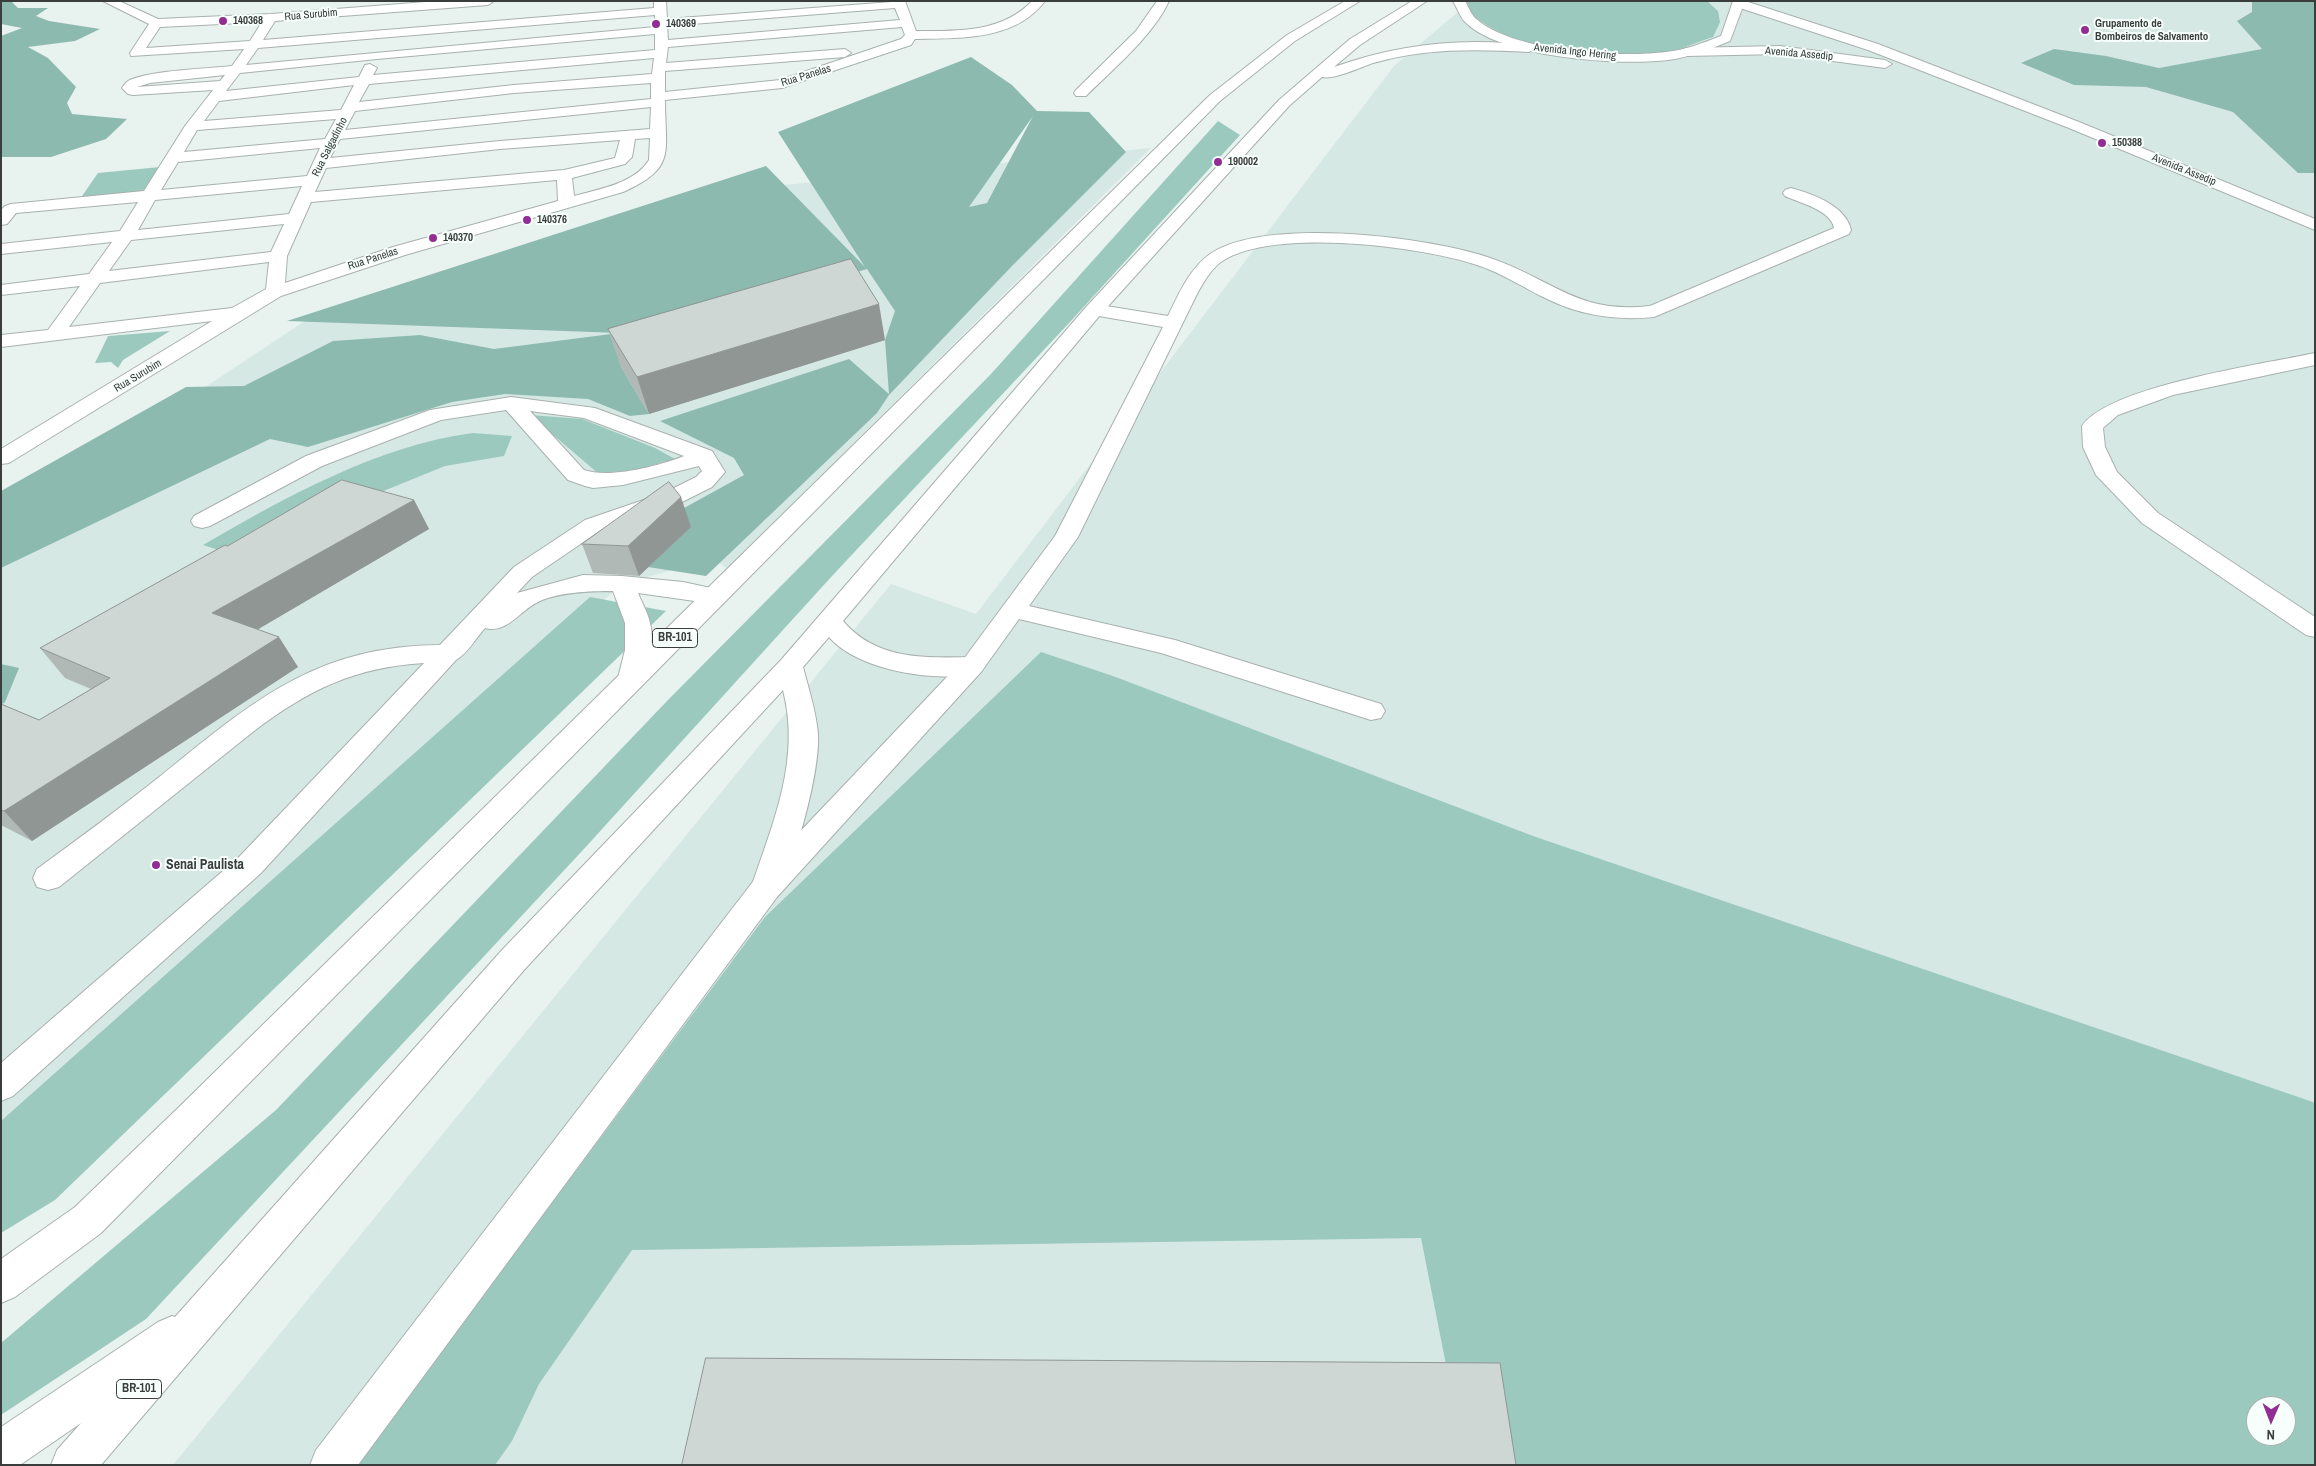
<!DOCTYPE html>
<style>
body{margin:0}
#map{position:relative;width:2316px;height:1466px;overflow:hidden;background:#e8f2ef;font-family:"Archivo Narrow",sans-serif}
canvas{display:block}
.frame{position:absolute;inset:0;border:2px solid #393d3c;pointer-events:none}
.north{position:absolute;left:2246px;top:1396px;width:50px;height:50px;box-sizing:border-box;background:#f7fffc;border:1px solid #abb1af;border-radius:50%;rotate:181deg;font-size:14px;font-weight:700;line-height:20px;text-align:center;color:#393d3c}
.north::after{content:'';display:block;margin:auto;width:18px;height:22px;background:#922d93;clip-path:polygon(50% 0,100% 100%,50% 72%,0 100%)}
</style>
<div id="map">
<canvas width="2316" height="1466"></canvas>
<div class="frame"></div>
<div class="north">N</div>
</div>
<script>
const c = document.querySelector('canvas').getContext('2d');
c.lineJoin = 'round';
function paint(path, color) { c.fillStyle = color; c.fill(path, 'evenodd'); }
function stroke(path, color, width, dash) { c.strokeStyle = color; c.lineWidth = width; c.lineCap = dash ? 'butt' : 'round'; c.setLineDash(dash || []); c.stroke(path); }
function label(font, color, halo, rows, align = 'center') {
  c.font = font + ' "Archivo Narrow",sans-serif'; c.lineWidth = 4; c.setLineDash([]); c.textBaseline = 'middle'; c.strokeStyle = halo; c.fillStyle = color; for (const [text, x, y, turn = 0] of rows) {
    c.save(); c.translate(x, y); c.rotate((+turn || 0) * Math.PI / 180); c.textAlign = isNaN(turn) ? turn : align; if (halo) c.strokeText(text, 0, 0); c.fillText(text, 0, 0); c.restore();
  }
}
const built = new Path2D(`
 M 1471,1 L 2315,1 L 2315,1465 L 173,1465 L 891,584 L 976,614 L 1394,66 ZM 2256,1406 L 2286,1406 L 2286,1436 L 2256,1436 Z
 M 1151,148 L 727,569 L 711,556 L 698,563 L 622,584 L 1,1142 L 1,503 L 121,443 L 323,309 L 725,191 Z`);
const green = new Path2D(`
 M 1467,1 L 1707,1 L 1718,11 L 1720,22 L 1713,37 C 1697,42 1682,49 1666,54 C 1655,56 1642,55 1631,55 C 1573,57 1511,49 1466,10 Z
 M 1218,121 L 1240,135 L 1070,322 L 832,576 L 583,850 L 146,1319 L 1,1415 L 1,1343 L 276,1110 L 668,700 L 991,374 Z
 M 160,167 L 145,192 L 80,199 L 98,173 Z
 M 170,331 L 123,360 L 118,368 L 111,362 L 95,363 L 108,336 Z
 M 530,415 L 582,419 L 655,448 L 675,459 L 624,473 L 600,475 Z
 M 473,433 L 512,436 L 504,456 L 445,466 L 381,492 L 247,559 L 203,545 C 284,498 379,445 473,433 Z
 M 590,597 L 666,611 L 55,1200 L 1,1233 L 1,1121 Z
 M 1041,652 L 1113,676 L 1533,836 L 2313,1102 L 2315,1104 L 2315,1465 L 1500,1465 L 1450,1385 L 1421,1238 L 632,1250 L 539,1384 L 512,1441 L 495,1465 L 357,1465 L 765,917 ZM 2256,1406 L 2286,1406 L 2286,1436 L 2256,1436 Z`);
const forest = new Path2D(`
 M 11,1 L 18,8 L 48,8 L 36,16 L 49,21 L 100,29 L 75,41 L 28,47 L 48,58 L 76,87 L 67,103 L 72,114 L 127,119 L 106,139 L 51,157 L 1,157 L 1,36 L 22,28 L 1,24 L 1,2 Z
 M 2252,1 L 2315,1 L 2315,173 L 2298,173 L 2233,112 L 2146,87 L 2074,85 L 2021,63 L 2054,49 L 2106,56 L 2159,68 L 2262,49 L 2237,21 L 2252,12 Z
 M 971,57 L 1012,85 L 1037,111 L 1089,112 L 1126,152 L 1012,266 L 889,395 L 877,413 L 706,576 L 648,567 L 675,513 L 744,475 L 734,458 L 660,421 L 849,359 L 889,394 L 885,340 L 895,311 L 867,269 L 658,333 L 620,365 L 649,414 L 630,416 L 588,399 L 505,394 L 452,402 L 308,447 L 270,439 L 1,568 L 1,491 L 186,387 L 244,386 L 333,341 L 420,335 L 494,349 L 619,333 L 287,321 L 766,166 L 865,267 L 778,132 ZM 1033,116 L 987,203 L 969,207 Z
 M 1,664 L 19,668 L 5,702 L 1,705 Z`);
const minor = new Path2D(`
 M 103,1 L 119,1 L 158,19 L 271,14 L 439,1 L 494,1 L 488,5 L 275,21 L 263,40 L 654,8 L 654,1 L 666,1 L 667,19 L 905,1 L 916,31 C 957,31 1002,33 1032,1 L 1045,1 C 1015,41 960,38 915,39 L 911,45 L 782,88 L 665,100 C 665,153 677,168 623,192 L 405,255 L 281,296 L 9,463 L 1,464 L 1,449 L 212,321 L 1,347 L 1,335 L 48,330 L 80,286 L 1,295 L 1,285 L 89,274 L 112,242 L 1,254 L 1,244 L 120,231 L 138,202 L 16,213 L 7,224 L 1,225 L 1,210 L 5,206 L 11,204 L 144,191 L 185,126 L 213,90 L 133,95 L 128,94 L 122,88 C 124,85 127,81 130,80 C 153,70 206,69 232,66 L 244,49 L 131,56 L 130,53 L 149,24 ZM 895,8 L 900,20 L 668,40 L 667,26 ZM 655,15 L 655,27 L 246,65 L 258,48 ZM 262,22 L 250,41 L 146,48 L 160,27 ZM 902,27 L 905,35 L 901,39 L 780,80 L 665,92 L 665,71 L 845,57 L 851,53 L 845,49 L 666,63 L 668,47 ZM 655,34 L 655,50 L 373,75 L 377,68 L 370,64 L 365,65 L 359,77 L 226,91 L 240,73 L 377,59 ZM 654,58 L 652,74 L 514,85 L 359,102 L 369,84 ZM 225,75 L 220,81 L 137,87 L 150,83 ZM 651,83 L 651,99 L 345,130 L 355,111 L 514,93 ZM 354,85 L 341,110 L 204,121 L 219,101 ZM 651,107 L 650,129 L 500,141 L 330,158 L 340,139 ZM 336,119 L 325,139 L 184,152 L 197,130 ZM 650,138 L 649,160 C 634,184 599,189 574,196 L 572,178 L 625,164 L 632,157 L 635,139 ZM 620,140 L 615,158 L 564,170 L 315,192 L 326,168 L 500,149 ZM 320,148 L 307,176 L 161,190 L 178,162 ZM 557,180 L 558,201 L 393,247 L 285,283 L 287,256 L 311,202 ZM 302,186 L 289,214 L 138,230 L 155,200 ZM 284,224 L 271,252 L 109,271 L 131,240 ZM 269,262 L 266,289 L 232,308 L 69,327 L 100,283 Z
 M 1157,1 L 1169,1 C 1153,36 1113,69 1086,96 L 1076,96 L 1074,93 L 1076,90 L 1136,31 Z
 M 1733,1 L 1745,1 L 1878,44 L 2079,122 L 2315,219 L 2315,230 L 2069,128 L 1868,50 L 1734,6 Z
 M 1780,46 L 1885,60 L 1892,64 L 1885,68 L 1780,54 L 1686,56 L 1680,52 L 1686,48 Z
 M 1791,188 C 1813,194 1846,206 1851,230 L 1849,234 L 1654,317 C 1613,321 1578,315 1541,296 C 1521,286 1501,273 1480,266 C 1422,246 1277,228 1224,260 C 1211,268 1203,283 1196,296 L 1078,537 L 1029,606 L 1175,640 L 1381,704 L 1385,711 L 1381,718 L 1371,720 L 1161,653 L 1019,619 L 981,672 L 777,897 L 358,1465 L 310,1465 L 316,1450 L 755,879 L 963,660 L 1055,536 L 1163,327 L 1087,314 L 1085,310 L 1087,306 L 1094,304 L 1168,316 C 1178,295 1190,268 1210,254 C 1265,216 1432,237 1493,259 C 1555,281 1578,314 1650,306 L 1834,228 C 1831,210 1800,203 1785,196 L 1783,193 L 1785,190 Z
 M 2315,353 L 2315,365 L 2173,395 L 2118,415 L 2103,428 L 2105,447 L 2117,472 L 2158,513 L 2315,617 L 2315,637 L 2306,635 L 2142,523 L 2096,475 L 2083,447 L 2082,426 C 2109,386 2264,364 2315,353 Z
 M 511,397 L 595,408 L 712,451 L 725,472 L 712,487 L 680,503 L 601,530 L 532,577 L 517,593 L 583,575 L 622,576 L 683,582 L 725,591 L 728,596 L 725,601 L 716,604 L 638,593 C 642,603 648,613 650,623 C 655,642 649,672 639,688 L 630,691 L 621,688 L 617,682 L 625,650 L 625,623 L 613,591 C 590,591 556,592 536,603 C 519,612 506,634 485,628 C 475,639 469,652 456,660 L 261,873 L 13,1096 L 1,1101 L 1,1063 L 239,857 L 424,663 C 355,667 308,690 254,731 L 59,887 L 48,890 L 37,887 L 33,878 L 37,869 C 78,839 119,809 158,778 C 251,703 314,646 440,645 L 514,567 L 585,520 L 664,493 L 696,477 L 702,471 L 699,466 L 623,485 L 593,488 L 585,486 L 568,480 L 506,410 L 441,420 L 322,466 L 210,526 L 202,528 L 194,526 L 191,521 L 194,516 L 306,456 L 430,410 ZM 530,411 L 584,418 L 684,456 C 659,466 609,479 584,470 Z`);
const major = new Path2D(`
 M 1453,1 L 1465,1 C 1468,6 1471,14 1475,18 C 1512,52 1618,58 1666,52 C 1685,50 1703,43 1721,36 L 1733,1 L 1745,1 L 1730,41 C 1710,49 1690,57 1668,60 C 1620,66 1499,58 1464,21 C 1460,16 1457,8 1453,1 Z`);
const highway = new Path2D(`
 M 1345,1 L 1360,1 L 1295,41 L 1220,101 L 101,1233 L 15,1297 L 1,1303 L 1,1259 L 75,1207 L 178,1108 L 1210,95 L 1287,35 Z
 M 1412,1 L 1427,1 L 1360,45 L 1334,67 C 1390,47 1447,39 1506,43 C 1515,43 1530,41 1535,48 L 1529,52 C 1476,49 1424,48 1373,63 C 1361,67 1334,80 1322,77 L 1289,106 L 1101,314 L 843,621 C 876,660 924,658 972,657 L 981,660 L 985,666 L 981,672 C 940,684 858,671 829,637 L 803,667 C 809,690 816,711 818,734 C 820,773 795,862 777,897 L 766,900 L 755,897 L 751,888 C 773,822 801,760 783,690 L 524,970 L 101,1465 L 51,1465 L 57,1450 L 81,1423 L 20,1465 L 1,1465 L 1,1427 L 158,1322 L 172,1316 L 175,1317 L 502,950 L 781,660 L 1087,306 L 1279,100 L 1350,39 Z`);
const wall = new Path2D(`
 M 608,329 L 885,340 L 649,414 L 620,365 Z
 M 414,500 L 429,529 L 257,629 L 298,667 L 32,841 L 1,825 L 1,704 L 39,720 L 91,689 L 65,678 L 40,648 L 227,546 Z
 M 691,527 L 639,576 L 593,573 L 582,544 Z`);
const shadedWall = new Path2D(`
 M 879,304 L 885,340 L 649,414 L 637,377 Z
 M 681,497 L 691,527 L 639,576 L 628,546 Z
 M 414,500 L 429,529 L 233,644 L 212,613 Z
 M 279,637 L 298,667 L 32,841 L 4,811 Z`);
const building = new Path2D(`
 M 851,259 L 879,304 L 637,377 L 608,329 Z
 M 342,480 L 414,500 L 212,613 L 279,637 L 4,811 L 1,810 L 1,704 L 39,720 L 110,678 L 40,648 L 225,545 L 227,546 Z
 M 669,482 L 681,497 L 628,546 L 582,544 Z
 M 706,1358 L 1500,1363 L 1516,1465 L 682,1465 Z`);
const markers = [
 [223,21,5,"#922d93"],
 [656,24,5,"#922d93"],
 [2085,30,5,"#922d93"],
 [2102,143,5,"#922d93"],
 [1218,162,5,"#922d93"],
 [527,220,5,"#922d93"],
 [433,238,5,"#922d93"],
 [156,865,5,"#922d93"]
];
const farStreetnames = [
 ["Rua Surubim",311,15,-5],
 ["Avenida Ingo Hering",1575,52,6],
 ["Avenida Assedip",1799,54,5],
 ["Rua Panelas",806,76,-17],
 ["Rua Salgadinho",330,147,-63],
 ["Avenida Assedip",2184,170,22],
 ["Rua Panelas",373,259,-18],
 ["Rua Surubim",138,376,-31]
];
const farPoinames = [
 ["140368",233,21],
 ["140369",666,24],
 ["Grupamento de",2095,24],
 ["Bombeiros de Salvamento",2095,37],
 ["150388",2112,143],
 ["190002",1228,162],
 ["140376",537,220],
 ["140370",443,238]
];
const shields = [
 [675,638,45],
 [139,1389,45]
];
const shieldNames = [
 ["BR-101",675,638],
 ["BR-101",139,1389]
];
const poiNames = [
 ["Senai Paulista",166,865]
];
paint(built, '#d6e8e4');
paint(green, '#9bc9bd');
paint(forest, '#8dbaaf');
stroke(minor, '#a8b1ae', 2);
stroke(major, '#a8b1ae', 2);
stroke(highway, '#a8b1ae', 2);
paint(minor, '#fff');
paint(major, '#fff');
paint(highway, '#fff');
paint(wall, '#b1b9b6');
paint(shadedWall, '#909694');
paint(building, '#ced7d4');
stroke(building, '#909694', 1);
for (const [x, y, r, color] of markers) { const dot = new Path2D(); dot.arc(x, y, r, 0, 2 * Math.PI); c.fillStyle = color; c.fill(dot); stroke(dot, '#f7fffc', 2); }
label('11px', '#393d3c', '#f7fffc', farStreetnames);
label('bold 11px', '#393d3c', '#f7fffc', farPoinames, 'left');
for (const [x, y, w] of shields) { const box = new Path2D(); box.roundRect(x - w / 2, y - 9.5, w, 19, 4); c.fillStyle = '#f7fffc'; c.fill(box); stroke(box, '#393d3c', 1); }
label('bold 12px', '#393d3c', null, shieldNames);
label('bold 14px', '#393d3c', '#f7fffc', poiNames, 'left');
</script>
